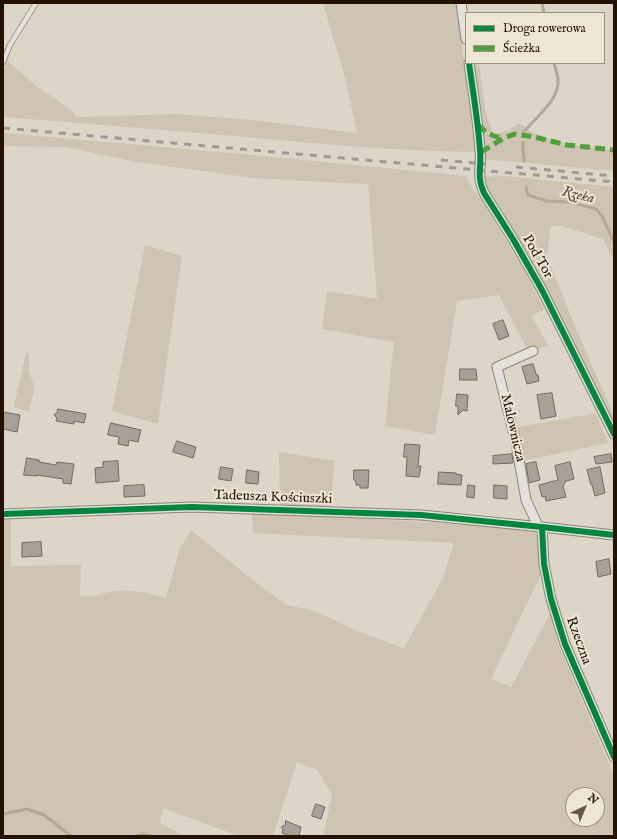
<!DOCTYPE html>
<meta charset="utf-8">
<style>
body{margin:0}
#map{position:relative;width:617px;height:839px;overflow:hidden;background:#ddd5c7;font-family:"IM FELL English",serif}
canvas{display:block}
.frame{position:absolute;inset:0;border:4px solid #241201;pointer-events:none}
.legend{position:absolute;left:465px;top:12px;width:140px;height:52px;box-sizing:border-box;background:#eee5d5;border:1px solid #9d9180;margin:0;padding:5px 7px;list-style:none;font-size:12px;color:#241201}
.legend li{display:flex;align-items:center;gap:8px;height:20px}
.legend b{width:20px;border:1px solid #9d9180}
.north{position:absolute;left:565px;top:787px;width:40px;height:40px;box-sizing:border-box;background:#eee5d5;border:1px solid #9d9180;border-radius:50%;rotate:44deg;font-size:11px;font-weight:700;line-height:16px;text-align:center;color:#241201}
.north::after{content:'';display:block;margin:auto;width:14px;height:18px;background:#655646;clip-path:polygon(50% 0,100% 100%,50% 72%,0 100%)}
</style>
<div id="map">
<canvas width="617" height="839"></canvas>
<div class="frame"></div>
<ul class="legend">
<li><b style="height:5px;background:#00873e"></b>Droga rowerowa</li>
<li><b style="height:5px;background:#50a03c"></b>Ścieżka</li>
</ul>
<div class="north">N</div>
</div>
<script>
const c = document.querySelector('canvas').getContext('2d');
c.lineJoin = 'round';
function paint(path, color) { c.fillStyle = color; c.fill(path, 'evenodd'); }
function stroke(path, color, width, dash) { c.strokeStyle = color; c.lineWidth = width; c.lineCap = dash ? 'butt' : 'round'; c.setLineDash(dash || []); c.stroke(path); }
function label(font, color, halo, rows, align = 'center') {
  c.font = font + ' "IM FELL English",serif'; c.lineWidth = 4; c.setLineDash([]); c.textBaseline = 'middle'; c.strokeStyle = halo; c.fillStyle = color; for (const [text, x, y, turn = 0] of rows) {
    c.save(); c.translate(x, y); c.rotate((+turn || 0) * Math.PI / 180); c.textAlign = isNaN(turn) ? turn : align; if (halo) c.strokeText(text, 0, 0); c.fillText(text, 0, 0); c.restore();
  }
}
const green = new Path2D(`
 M 323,3 L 457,3 L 475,152 C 398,151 322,144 245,137 C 164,130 84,123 3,117 L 3,73 L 7,60 L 36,86 L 73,111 L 77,117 L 177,114 L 252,120 L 357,133 L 345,78 Z
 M 473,63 L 479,63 L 486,114 L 494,135 L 509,130 L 519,123 C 526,128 534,134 543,137 C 565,145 591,147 614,150 L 614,171 L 484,159 L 483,134 L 479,114 Z
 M 3,133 L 243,154 L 466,176 L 474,191 L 482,201 L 520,263 L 544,309 L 532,316 L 548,346 L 528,351 L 499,295 L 457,301 L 435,435 L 385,426 L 394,342 L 322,329 L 327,291 L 377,299 L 368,184 L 322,182 L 254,178 L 166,166 L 131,161 L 66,147 L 3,146 Z
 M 494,175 L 614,187 L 614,261 L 603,239 L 562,226 L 551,226 L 547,256 L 576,329 L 600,384 L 614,415 L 614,424 L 572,339 L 520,242 L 505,216 L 489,192 L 483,176 L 493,177 Z
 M 145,245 L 182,256 L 158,424 L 112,411 Z
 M 26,353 L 29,353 L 29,371 L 33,383 L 34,389 L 29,412 L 14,407 Z
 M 596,413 L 608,443 L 522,461 L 514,428 Z
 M 279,452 L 335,461 L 330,510 L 280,510 Z
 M 252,512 L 524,528 L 534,530 L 540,541 L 542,572 L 491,679 L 511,687 L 551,612 L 558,644 L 614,776 L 614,836 L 323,836 L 332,796 L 318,770 L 297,762 L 273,836 L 239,836 L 163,808 L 160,823 L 184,836 L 3,836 L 3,517 L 11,516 L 11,566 L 81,565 L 80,596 C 93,598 104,592 117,591 C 134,589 150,594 166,598 L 180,548 L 191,530 L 249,577 L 286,605 L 312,610 L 362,633 L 404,648 L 443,578 L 454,543 L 253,533 ZM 573,795 L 597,795 L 597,819 L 573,819 Z`);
const stream = new Path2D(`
 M 542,3 L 544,13
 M 524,132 C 536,116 560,101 558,78 C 557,73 555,68 554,63
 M 523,142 L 523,147 L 524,161
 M 526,187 L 528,195 L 547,201 L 570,202 L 596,209 L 602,216 L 614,242
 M 3,814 L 27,809 L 44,815 L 71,836
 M 137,836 L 143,834 L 152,836`);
const building = new Path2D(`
 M 503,320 L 509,336 L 499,340 L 493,324 Z
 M 533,364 L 536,374 L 538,375 L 539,381 L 527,384 L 522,367 Z
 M 460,369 L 476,369 L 477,380 L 460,380 Z
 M 552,393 L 556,416 L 541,419 L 537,395 Z
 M 457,394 L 468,395 L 467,411 L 463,410 L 458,415 L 458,406 L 456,406 Z
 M 58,409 L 86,414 L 84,423 L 74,421 L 74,424 L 56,421 L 57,418 L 54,415 L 57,412 Z
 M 3,412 L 20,415 L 17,432 L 3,429 Z
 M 111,423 L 141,430 L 138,442 L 129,440 L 128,446 L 118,444 L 119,437 L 108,435 Z
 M 177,441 L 196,447 L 193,458 L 173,452 Z
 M 405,444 L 420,445 L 418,466 L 421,466 L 419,477 L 406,476 L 407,457 L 404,457 Z
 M 512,454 L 513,463 L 493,464 L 493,456 Z
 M 611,454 L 612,462 L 596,464 L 594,457 Z
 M 27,458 L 39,460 L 39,462 L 56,465 L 57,462 L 74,464 L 71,484 L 63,483 L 63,479 L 37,475 L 37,476 L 24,475 Z
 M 118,461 L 119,481 L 96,483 L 95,468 L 103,467 L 103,462 Z
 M 536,462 L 540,480 L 529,483 L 526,464 Z
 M 570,462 L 574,479 L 566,481 L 563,486 L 566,497 L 546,501 L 545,496 L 542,497 L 539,485 L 558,480 L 555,466 Z
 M 221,467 L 233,469 L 231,481 L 219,479 Z
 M 600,467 L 605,493 L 595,496 L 592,485 L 591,485 L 587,470 Z
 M 247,470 L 259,472 L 258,484 L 246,483 Z
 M 354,470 L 369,470 L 368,488 L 360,488 L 360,485 L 356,485 L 356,482 L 354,480 Z
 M 439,472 L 456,473 L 456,474 L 462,475 L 461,485 L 438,484 Z
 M 144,485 L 145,496 L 124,497 L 124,486 Z
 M 468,485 L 475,486 L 474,498 L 467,497 Z
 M 494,485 L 507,486 L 507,499 L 494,498 Z
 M 41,542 L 42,556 L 22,557 L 22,543 Z
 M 609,559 L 611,574 L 598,577 L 596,562 Z
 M 316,804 L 325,807 L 321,819 L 312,816 Z
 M 286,821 L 301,827 L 299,836 L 290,836 L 282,833 L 283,829 L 281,827 L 285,825 Z`);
const service = new Path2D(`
 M 3,62 L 10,45 L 36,3`);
const minor = new Path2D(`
 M 461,3 L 466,39
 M 469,63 C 473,92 478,121 480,150 C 482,167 476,176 484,193 L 513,239 L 542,290 L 614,434
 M 533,351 L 497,367 L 516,443 L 526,500 L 538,526
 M 3,514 L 192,507 L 421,515 L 542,527 L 614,535
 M 542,527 L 544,564 L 551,599 L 565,644 L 614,757`);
const rail = new Path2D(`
 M 3,128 L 614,182
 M 441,160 L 486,164
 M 516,167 L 614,176`);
const quiet = new Path2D(`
 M 478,125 C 486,133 493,137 504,138
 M 481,152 L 504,138 L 515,134 L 534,137 L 567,145 L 587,147 L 614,150`);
const cycleway = new Path2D(`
 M 469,63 C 473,92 478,121 480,150 C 482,167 476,176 484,193 L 513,239 L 542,290 L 614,434
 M 3,514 L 192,507 L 421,515 L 542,527 L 614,535
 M 542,527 L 544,564 L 551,599 L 565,644 L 614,757`);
const streetNames = [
 ["Pod Tor",537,257,60],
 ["Malownicza",512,428,77],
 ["Tadeusza Kościuszki",273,498,2],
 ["Rzeczna",578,641,70]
];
const waterNames = [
 ["Rzeka",578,196,14]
];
paint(green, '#cfc4b1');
stroke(stream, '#b4a894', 3);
paint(building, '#a8a197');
stroke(building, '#716a60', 1);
stroke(service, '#8b847b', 6);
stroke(minor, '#8b847b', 11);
stroke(service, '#e5e1da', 4.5);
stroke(minor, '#e5e1da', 9);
stroke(rail, '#9f9a92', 3, [7, 7]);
stroke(quiet, '#50a03c', 5, [10, 5]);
stroke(cycleway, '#00873e', 6);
label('14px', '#241201', '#eee5d5', streetNames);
label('italic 15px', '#5d4c39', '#eee5d5', waterNames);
</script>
